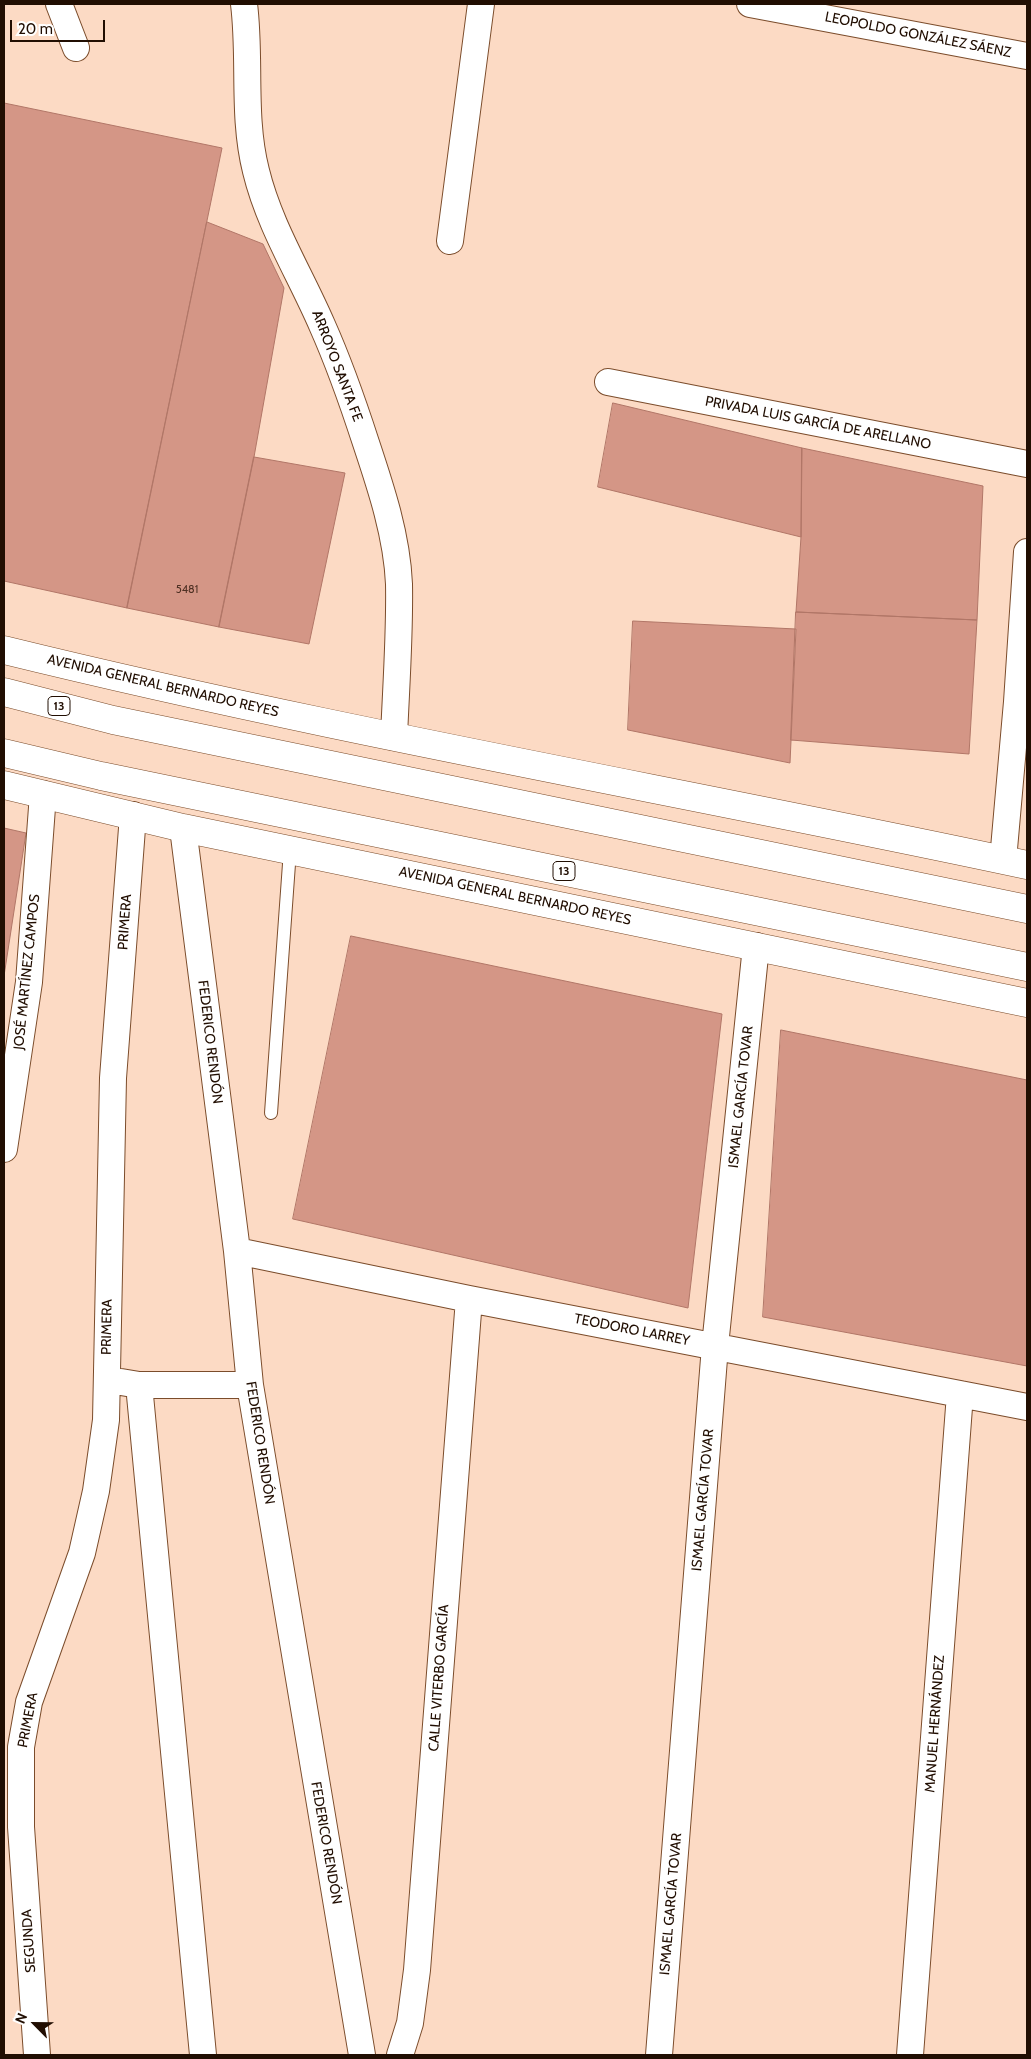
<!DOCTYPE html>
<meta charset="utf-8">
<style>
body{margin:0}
#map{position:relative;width:1031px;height:2059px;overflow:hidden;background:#fcdac4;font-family:Cabin,sans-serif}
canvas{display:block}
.frame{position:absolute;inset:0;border:5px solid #210e02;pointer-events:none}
.north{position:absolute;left:10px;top:1999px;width:50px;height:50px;-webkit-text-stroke:4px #fff;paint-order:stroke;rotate:293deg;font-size:14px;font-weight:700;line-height:20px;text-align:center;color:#210e02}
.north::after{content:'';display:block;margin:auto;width:18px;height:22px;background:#210e02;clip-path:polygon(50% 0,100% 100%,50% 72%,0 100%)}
.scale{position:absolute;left:10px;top:20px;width:95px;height:22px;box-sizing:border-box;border:2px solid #210e02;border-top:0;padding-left:6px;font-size:15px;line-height:18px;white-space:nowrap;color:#210e02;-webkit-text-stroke:4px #fff;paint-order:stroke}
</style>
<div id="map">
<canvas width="1031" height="2059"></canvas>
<div class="frame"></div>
<div class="north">N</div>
<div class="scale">20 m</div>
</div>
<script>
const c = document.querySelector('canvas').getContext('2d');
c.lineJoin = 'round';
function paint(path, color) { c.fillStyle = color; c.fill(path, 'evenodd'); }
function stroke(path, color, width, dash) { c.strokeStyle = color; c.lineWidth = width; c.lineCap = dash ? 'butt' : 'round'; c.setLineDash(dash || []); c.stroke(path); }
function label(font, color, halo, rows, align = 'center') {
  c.font = font + ' Cabin,sans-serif'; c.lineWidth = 4.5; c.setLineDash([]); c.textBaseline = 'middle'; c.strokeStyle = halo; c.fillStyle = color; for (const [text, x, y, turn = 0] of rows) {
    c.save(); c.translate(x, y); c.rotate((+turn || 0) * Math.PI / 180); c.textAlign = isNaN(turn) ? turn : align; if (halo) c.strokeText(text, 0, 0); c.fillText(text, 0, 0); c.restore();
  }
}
const building = new Path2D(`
 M 4,103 L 222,148 L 127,608 L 4,581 Z
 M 207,222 L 263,244 L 284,288 L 254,457 L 219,627 L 127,608 Z
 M 613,403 L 802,448 L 801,537 L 598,487 Z
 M 802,448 L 983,486 L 977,620 L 796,612 L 801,537 Z
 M 254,457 L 345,473 L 309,644 L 219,627 Z
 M 796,612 L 977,620 L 969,754 L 791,740 Z
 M 633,621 L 796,629 L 790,763 L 628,730 Z
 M 4,828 L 26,833 L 4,976 Z
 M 351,936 L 722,1014 L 688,1308 L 293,1219 Z
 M 781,1030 L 1027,1080 L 1027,1366 L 763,1317 Z`);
const service = new Path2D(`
 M 271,1113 L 290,850`);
const minor = new Path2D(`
 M 59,4 L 76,48
 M 244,4 C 251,59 242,116 256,171 C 269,225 300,274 322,325 C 339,363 353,403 366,443 C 381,488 397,536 399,584 C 400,634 396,687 394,737
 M 750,4 L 1027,56
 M 450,241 L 481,4
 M 608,382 L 1027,464
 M 183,828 L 237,1251 L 250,1385 L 362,2055
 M 1003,860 L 1017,702 L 1027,552
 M 4,1149 L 29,982 L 43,794
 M 237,1251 L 469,1299 L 1027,1407
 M 121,1382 L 139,1385 L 250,1385
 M 139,1385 L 203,2055
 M 37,2055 L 21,1827 L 21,1747 L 29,1702 L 82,1553 L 96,1491 L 106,1420 L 113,1078 L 133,815
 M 400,2055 L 410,2023 L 417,1970 L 469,1299
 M 659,2055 L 715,1346 L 756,946
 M 910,2055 L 960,1394`);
const tertiary = new Path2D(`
 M 4,650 C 342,733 686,792 1027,865
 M 4,785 L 183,828 L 1027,1003`);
const primary = new Path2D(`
 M 4,692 L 113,720 L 1027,909
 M 4,753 L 101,776 L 1027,967`);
const numberNames = [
 ["5481",187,590]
];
const shields = [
 [59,706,22],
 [564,871,22]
];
const shieldNames = [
 ["13",59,706],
 ["13",564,871]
];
const streetNames = [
 ["LEOPOLDO GONZÁLEZ SÁENZ",918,35,11],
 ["ARROYO SANTA FE",337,366,69],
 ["PRIVADA LUIS GARCÍA DE ARELLANO",818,423,11],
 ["AVENIDA GENERAL BERNARDO REYES",163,686,13],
 ["AVENIDA GENERAL BERNARDO REYES",515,896,12],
 ["PRIMERA",125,922,-86],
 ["JOSÉ MARTÍNEZ CAMPOS",27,972,-84],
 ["FEDERICO RENDÓN",210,1042,83],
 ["ISMAEL GARCÍA TOVAR",741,1097,-84],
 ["PRIMERA",107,1327,-89],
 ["TEODORO LARREY",632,1330,11],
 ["FEDERICO RENDÓN",260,1443,81],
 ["ISMAEL GARCÍA TOVAR",703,1500,-85],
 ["CALLE VITERBO GARCÍA",439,1678,-86],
 ["PRIMERA",28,1720,-79],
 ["MANUEL HERNÁNDEZ",935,1724,-86],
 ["FEDERICO RENDÓN",326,1843,80],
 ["ISMAEL GARCÍA TOVAR",671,1904,-85],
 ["SEGUNDA",29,1941,-94]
];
paint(building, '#d49686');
stroke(building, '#b17667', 1);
stroke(service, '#7b4c2b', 14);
stroke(minor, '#7b4c2b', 28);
stroke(tertiary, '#7b4c2b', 29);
stroke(primary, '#7b4c2b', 29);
stroke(service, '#fff', 12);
stroke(minor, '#fff', 26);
stroke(tertiary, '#fff', 28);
stroke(primary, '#fff', 28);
label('11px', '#4e3023', null, numberNames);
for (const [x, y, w] of shields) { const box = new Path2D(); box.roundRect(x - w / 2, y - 9.5, w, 19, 4); c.fillStyle = '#fff'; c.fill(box); stroke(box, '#210e02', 1); }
label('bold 12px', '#210e02', null, shieldNames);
label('14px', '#210e02', '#fff', streetNames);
</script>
